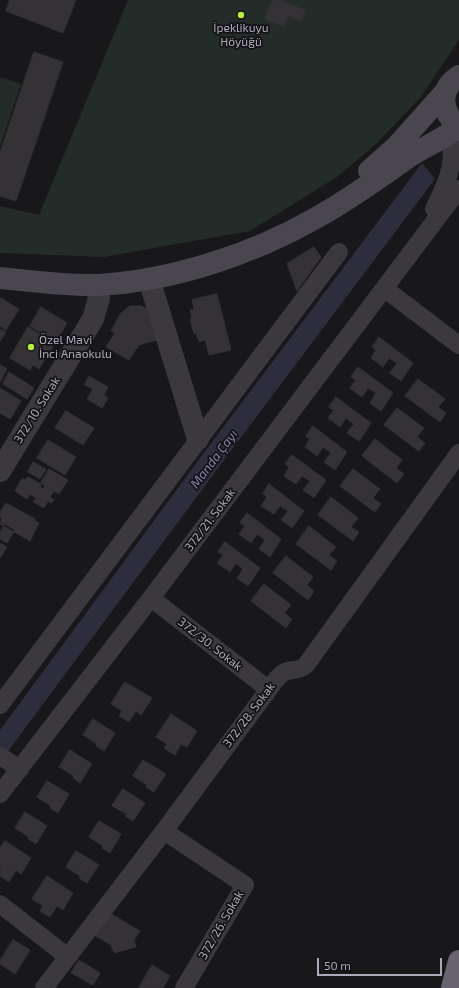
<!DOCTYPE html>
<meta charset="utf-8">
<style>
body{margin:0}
#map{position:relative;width:459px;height:988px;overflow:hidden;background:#181719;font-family:"Exo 2",sans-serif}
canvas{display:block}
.scale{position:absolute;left:317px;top:958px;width:125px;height:18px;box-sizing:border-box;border:2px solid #aea9b8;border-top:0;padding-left:5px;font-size:12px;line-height:14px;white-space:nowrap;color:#aea9b8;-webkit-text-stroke:3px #131214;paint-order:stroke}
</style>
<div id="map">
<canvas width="459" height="988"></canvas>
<div class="scale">50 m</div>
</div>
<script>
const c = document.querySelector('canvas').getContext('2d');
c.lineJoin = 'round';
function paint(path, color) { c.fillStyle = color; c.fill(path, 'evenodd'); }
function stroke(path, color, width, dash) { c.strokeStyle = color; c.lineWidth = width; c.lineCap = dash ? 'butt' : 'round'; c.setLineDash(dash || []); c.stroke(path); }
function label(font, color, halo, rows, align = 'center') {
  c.font = font + ' "Exo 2",sans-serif'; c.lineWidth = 3.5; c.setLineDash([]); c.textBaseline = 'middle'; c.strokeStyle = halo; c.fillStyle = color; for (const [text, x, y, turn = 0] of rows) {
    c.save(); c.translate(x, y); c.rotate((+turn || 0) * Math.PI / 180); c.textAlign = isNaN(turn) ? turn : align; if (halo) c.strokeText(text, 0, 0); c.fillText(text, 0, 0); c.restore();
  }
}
const green = new Path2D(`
 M 128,0 L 459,0 L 459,40 L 420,98 L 376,144 L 337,177 L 250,231 L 104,257 L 0,253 L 0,206 L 39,215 Z
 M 0,77 L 21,84 L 0,147 Z`);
const water = new Path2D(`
 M 422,163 L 435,179 L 236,444 L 0,762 L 0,730 L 203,454 Z`);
const building = new Path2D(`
 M 10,0 L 76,0 L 63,33 L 6,11 Z
 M 273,0 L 278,0 L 305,10 L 301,21 L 288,16 L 284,26 L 265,19 Z
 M 34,52 L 63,62 L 16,201 L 0,196 L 0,153 Z
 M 314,247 L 321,257 L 297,291 L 287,264 Z
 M 217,294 L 231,350 L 209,355 L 205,340 L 199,342 L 196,333 L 194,334 L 190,319 L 192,319 L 190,310 L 194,309 L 192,300 Z
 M 1,298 L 19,309 L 6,330 L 0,326 L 0,300 Z
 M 130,306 L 141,306 L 154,313 L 159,339 L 139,345 L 129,360 L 106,347 L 115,333 L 111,331 L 121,313 Z
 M 41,307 L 67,323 L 56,342 L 30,326 Z
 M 28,327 L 55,343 L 39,369 L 33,365 L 30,370 L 10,358 Z
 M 0,329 L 6,332 L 0,341 Z
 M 379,337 L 413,363 L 401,381 L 390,373 L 397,363 L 389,358 L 383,367 L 371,358 L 376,350 L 372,347 Z
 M 0,365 L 7,369 L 0,382 Z
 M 358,367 L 393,393 L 381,411 L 370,403 L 376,393 L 368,388 L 362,397 L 350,388 L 356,380 L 351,377 Z
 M 9,372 L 34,388 L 27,399 L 3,384 Z
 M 89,376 L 108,387 L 104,395 L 108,398 L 102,408 L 87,399 L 93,389 L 85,385 Z
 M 418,379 L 445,399 L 438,407 L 446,413 L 440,422 L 405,396 Z
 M 0,388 L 21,401 L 10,419 L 0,413 Z
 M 336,397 L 371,423 L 359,441 L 347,433 L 354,424 L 346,418 L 340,427 L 328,418 L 334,410 L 329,407 Z
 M 397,408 L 424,428 L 417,437 L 425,443 L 419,451 L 384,425 Z
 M 66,411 L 94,428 L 83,445 L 55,428 Z
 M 313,426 L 347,452 L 335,470 L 324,462 L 331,453 L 323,447 L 317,456 L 305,447 L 310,439 L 306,436 Z
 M 375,439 L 402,460 L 396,468 L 404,474 L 397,483 L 362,456 Z
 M 48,440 L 76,457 L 65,475 L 37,458 Z
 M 292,455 L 326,480 L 314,498 L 303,490 L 310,481 L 302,476 L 296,484 L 284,476 L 289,467 L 285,464 Z
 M 33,462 L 46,469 L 40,479 L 28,472 Z
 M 49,469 L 68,480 L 59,494 L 41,483 Z
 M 353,469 L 380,489 L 373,498 L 381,504 L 375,512 L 340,486 Z
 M 28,477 L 41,484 L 40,487 L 43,489 L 45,486 L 54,491 L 50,497 L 54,500 L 51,503 L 48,501 L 44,508 L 33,502 L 36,498 L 30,494 L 27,499 L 15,491 L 22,478 L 25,480 Z
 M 269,484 L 304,511 L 292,528 L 281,520 L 288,511 L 280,506 L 274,514 L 261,506 L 267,497 L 263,494 Z
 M 331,497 L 358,518 L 351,527 L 359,532 L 353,541 L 318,515 Z
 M 6,503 L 35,519 L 34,520 L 39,523 L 30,541 L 0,524 L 2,518 L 0,517 L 0,513 Z
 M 247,513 L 281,539 L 270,557 L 259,549 L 265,540 L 257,534 L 251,543 L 239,534 L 245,526 L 240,523 Z
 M 5,524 L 15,530 L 7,543 L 0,539 L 0,533 Z
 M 309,526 L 336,547 L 329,555 L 337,561 L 331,570 L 296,544 Z
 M 225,542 L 260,568 L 248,586 L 237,578 L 243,569 L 236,563 L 230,572 L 217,563 L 223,555 L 218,552 Z
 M 0,543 L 7,547 L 0,558 Z
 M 286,556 L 313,577 L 307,585 L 314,591 L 308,600 L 273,573 Z
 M 264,584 L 291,605 L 284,613 L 292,619 L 286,628 L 251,601 Z
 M 125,682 L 152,698 L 141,715 L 136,711 L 129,722 L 119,716 L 122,711 L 111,704 Z
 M 171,714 L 197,731 L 187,747 L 181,744 L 175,755 L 164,748 L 167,744 L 156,737 Z
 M 93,719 L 115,733 L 104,751 L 96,746 L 97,744 L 83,735 Z
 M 70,750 L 92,764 L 80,783 L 73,778 L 74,776 L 59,767 Z
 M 143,760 L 166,774 L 154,792 L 146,787 L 147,785 L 133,776 Z
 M 47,781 L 69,794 L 58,813 L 50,808 L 51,806 L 37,797 Z
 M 123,789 L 145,803 L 133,821 L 125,816 L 127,814 L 112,806 Z
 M 25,812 L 47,826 L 36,844 L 28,839 L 29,837 L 15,828 Z
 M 99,821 L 121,834 L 110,853 L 102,848 L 103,846 L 89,837 Z
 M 5,841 L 31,858 L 21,874 L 16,870 L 9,882 L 0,876 L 1,870 L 0,869 L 0,848 Z
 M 76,851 L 99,865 L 87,883 L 79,878 L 80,876 L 66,867 Z
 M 47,876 L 73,893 L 63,910 L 57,906 L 50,917 L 40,911 L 43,906 L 32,899 Z
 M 108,912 L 140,931 L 134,940 L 136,947 L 114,953 L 111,945 L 94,935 Z
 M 13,940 L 30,950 L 15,974 L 0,964 L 0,961 Z
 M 79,960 L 100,973 L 93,985 L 71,973 Z
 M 152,965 L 170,976 L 163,988 L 139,988 Z`);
const minor = new Path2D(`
 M 434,209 C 443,191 452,173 452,152 C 453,142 452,131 451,121
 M 385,289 L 459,345
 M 151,598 L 268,689
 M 0,705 L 339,252
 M 0,756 L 20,769
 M 0,794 L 151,598 L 459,189
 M 164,831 L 245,885 L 184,988
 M 0,904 L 68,957
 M 44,988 L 164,831 L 275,681 C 278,677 282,672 288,671 C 295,669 300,671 306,665 L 459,453`);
const tertiary = new Path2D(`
 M 149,279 L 198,439
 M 0,471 L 93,319 L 99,298 L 96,285`);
const secondary = new Path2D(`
 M 459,76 C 438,90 441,113 459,126
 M 369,171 L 397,146 L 445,92
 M 0,278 C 32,281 65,286 97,285 C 171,281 251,255 316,218 C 348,200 378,179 407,158 C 424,147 443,139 459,127`);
const motorway = new Path2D(`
 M 452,988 L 459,961`);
const markers = [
 [241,15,4,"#b8ef39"],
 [31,347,4,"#b8ef39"]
];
const poiNames = [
 ["İpeklikuyu",241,28],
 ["Höyüğü",241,42],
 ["Özel Mavi",39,340,"left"],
 ["İnci Anaokulu",39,354,"left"]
];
const streetNames = [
 ["372/10. Sokak",37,410,-58],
 ["372/21. Sokak",210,520,-53],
 ["372/30. Sokak",210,644,38],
 ["372/28. Sokak",249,715,-53],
 ["372/26. Sokak",221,925,-60]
];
const waterNames = [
 ["Manda Çayı",214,459,-53]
];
paint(green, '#232c29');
paint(water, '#2e2d3d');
paint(building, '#343235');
stroke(building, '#333135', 1);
stroke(minor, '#3b383e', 18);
stroke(tertiary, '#3b383e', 22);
stroke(secondary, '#49464e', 22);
stroke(motorway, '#68646f', 22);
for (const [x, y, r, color] of markers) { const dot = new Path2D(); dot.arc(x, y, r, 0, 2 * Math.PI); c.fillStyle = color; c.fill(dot); stroke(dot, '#131214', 1.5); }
label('12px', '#aea9b8', '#131214', poiNames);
label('12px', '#aea9b8', '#131214', streetNames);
label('italic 13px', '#8681b3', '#131214', waterNames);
</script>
